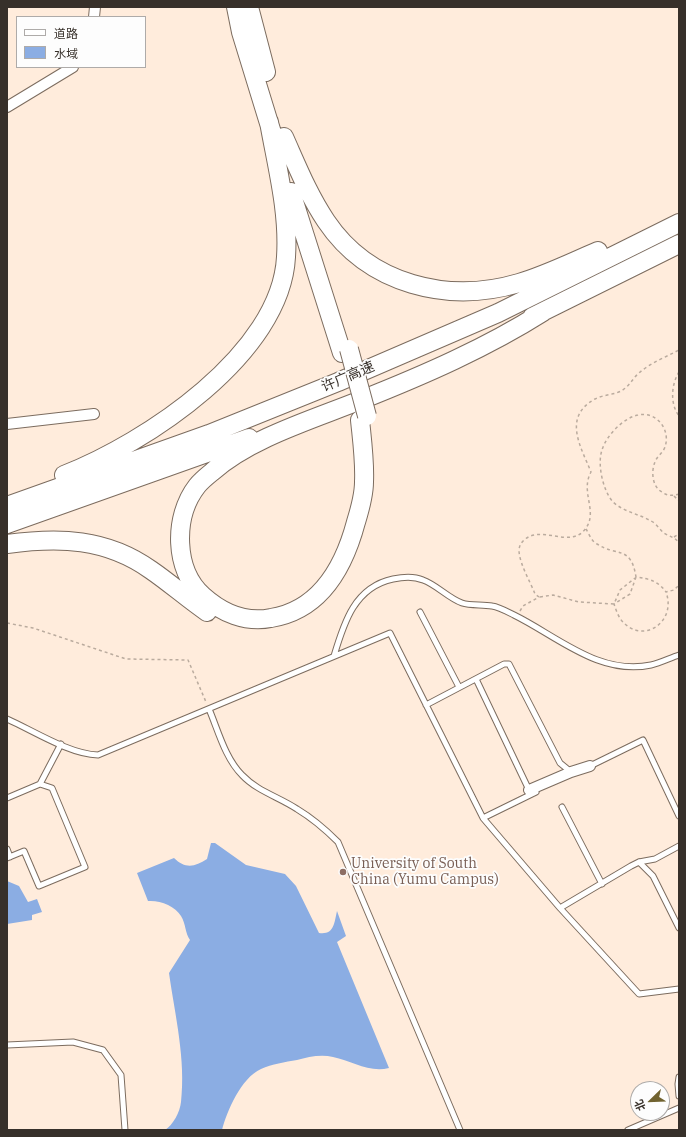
<!DOCTYPE html>
<meta charset="utf-8">
<style>
body{margin:0}
#map{position:relative;width:686px;height:1137px;overflow:hidden;background:#ffecdc;font-family:"IBM Plex Serif","Noto Sans SC",serif}
canvas{display:block}
.frame{position:absolute;inset:0;border:8px solid #37302a;pointer-events:none}
.legend{position:absolute;left:16px;top:16px;width:130px;height:52px;box-sizing:border-box;background:#fdfdfd;border:1px solid #aeaba9;margin:0;padding:5px 7px;list-style:none;font-size:12px;color:#37302a}
.legend li{display:flex;align-items:center;gap:8px;height:20px}
.legend b{width:20px;border:1px solid #aeaba9}
.north{position:absolute;left:630px;top:1081px;width:40px;height:40px;box-sizing:border-box;background:#fdfdfd;border:1px solid #aeaba9;border-radius:50%;rotate:247deg;font-size:11px;font-weight:700;line-height:16px;text-align:center;color:#37302a}
.north::after{content:'';display:block;margin:auto;width:14px;height:18px;background:#70622f;clip-path:polygon(50% 0,100% 100%,50% 72%,0 100%)}
</style>
<div id="map">
<canvas width="686" height="1137"></canvas>
<div class="frame"></div>
<ul class="legend">
<li><b style="height:5px;background:#fff"></b>道路</li>
<li><b style="height:11px;background:#8bade3"></b>水域</li>
</ul>
<div class="north">北</div>
</div>
<script>
const c = document.querySelector('canvas').getContext('2d');
c.lineJoin = 'round';
function paint(path, color) { c.fillStyle = color; c.fill(path, 'evenodd'); }
function stroke(path, color, width, dash) { c.strokeStyle = color; c.lineWidth = width; c.lineCap = dash ? 'butt' : 'round'; c.setLineDash(dash || []); c.stroke(path); }
function label(font, color, halo, rows, align = 'center') {
  c.font = font + ' "IBM Plex Serif","Noto Sans SC",serif'; c.lineWidth = 3.5; c.setLineDash([]); c.textBaseline = 'middle'; c.strokeStyle = halo; c.fillStyle = color; for (const [text, x, y, turn = 0] of rows) {
    c.save(); c.translate(x, y); c.rotate((+turn || 0) * Math.PI / 180); c.textAlign = isNaN(turn) ? turn : align; if (halo) c.strokeText(text, 0, 0); c.fillText(text, 0, 0); c.restore();
  }
}
const water = new Path2D(`
 M 211,843 L 215,843 L 246,865 L 285,874 L 296,886 L 319,933 C 334,935 334,924 337,911 L 346,936 L 337,942 L 389,1068 C 369,1073 352,1061 333,1057 C 321,1054 308,1057 297,1060 C 285,1062 272,1064 261,1069 C 241,1078 227,1111 222,1130 L 165,1130 C 173,1125 180,1112 181,1102 C 186,1060 175,1015 169,973 L 190,940 C 185,933 186,924 181,916 C 175,906 160,900 148,901 L 137,873 L 174,858 C 185,869 195,867 207,859 Z
 M 7,881 L 19,886 L 28,902 L 37,899 L 42,912 L 32,915 L 32,920 L 7,924 Z`);
const path = new Path2D(`
 M 679,372 C 671,385 670,404 679,416
 M 679,494 C 673,496 667,496 662,492 C 652,487 651,471 655,462 C 657,456 663,453 665,447 C 671,429 656,411 638,415 C 623,418 606,436 602,450 C 597,464 603,491 613,502 C 624,512 639,514 651,521 C 656,523 660,530 664,533 C 670,537 675,537 679,543
 M 674,496 L 679,501
 M 586,529 C 589,534 592,542 597,544 C 617,557 631,545 636,577 C 650,579 658,581 666,592 L 674,590 L 679,585
 M 674,537 L 679,534
 M 636,577 L 630,594 L 614,604 C 616,610 618,616 622,621 C 643,645 677,622 666,592
 M 540,597 L 553,595 L 579,602 L 614,604 L 620,590 L 635,578
 M 520,611 L 523,606 L 539,597 L 535,594 C 530,581 520,565 519,551 C 519,546 521,543 524,540 C 542,524 571,550 586,528 C 598,511 580,492 591,472 C 581,447 562,417 595,399 C 604,394 617,395 624,389 C 630,385 633,378 639,373 C 650,363 666,357 679,350
 M 7,623 L 33,628 L 126,659 L 188,660 L 206,702`);
const service = new Path2D(`
 M 420,612 L 459,687
 M 334,656 C 344,622 355,587 393,579 C 402,577 414,576 423,580 C 437,585 448,598 462,603 C 471,606 483,604 492,606 C 499,607 508,612 514,615 C 557,636 599,676 651,665 C 660,663 670,658 679,655
 M 476,679 L 529,790
 M 426,705 L 504,664 L 509,664 L 560,763 L 571,772
 M 209,709 C 218,730 225,758 242,775 C 257,791 279,797 297,809 C 312,818 325,829 338,842 L 460,1130
 M 7,719 C 34,731 69,754 98,755 L 390,633 L 483,818 L 560,908 L 639,994 L 679,989
 M 588,767 L 643,740 L 679,816
 M 7,798 L 40,784 L 61,744
 M 562,807 L 602,884
 M 483,818 L 536,792
 M 7,849 L 10,857
 M 7,858 L 24,851 L 39,886 L 85,867 L 52,788 L 40,784
 M 639,862 L 653,876 L 679,928
 M 560,908 L 631,866 L 639,862 L 655,859 L 679,846
 M 7,1045 L 73,1042 L 103,1050 L 121,1075 L 125,1130
 M 679,1077 L 678,1084 L 679,1096
 M 628,1130 L 679,1108`);
const minor = new Path2D(`
 M 94,17 L 95,7
 M 7,107 L 73,67
 M 7,424 L 94,414
 M 529,790 L 571,772 L 590,766`);
const motorway = new Path2D(`
 M 236,7 L 241,32 L 272,133
 M 249,7 L 266,72
 M 284,137 C 297,166 308,194 326,221 C 369,285 448,304 519,283 C 546,275 572,262 598,251
 M 291,192 L 342,353
 M 532,317 L 679,244
 M 360,420 C 362,440 365,461 364,482 C 364,495 360,509 356,522 C 344,567 321,610 271,618 C 246,623 222,613 203,596 C 174,570 173,517 197,486 C 201,481 207,476 212,472 C 250,438 314,419 361,400 C 424,375 486,348 543,312
 M 64,475 C 146,443 281,354 286,257 C 289,212 277,167 269,122
 M 7,506 L 209,434 L 338,382 L 498,313 L 679,223
 M 7,524 L 249,438
 M 7,544 C 59,537 106,538 151,570 C 170,583 188,599 207,612`);
const motorwayBridge = new Path2D(`
 M 349,349 L 367,416`);
const markers = [
 [343,872,4,"#8d6e63"]
];
const streetNames = [
 ["许广高速",348,377,-23]
];
const educationNames = [
 ["University of South",351,864],
 ["China (Yumu Campus)",351,880]
];
paint(water, '#8bade3');
stroke(service, '#7c6c5f', 7);
stroke(minor, '#7c6c5f', 12);
stroke(motorway, '#7c6c5f', 20);
stroke(path, '#baab9e', 1.5, [3, 3]);
stroke(service, '#fff', 5);
stroke(minor, '#fff', 10);
stroke(motorway, '#fff', 18);
stroke(motorwayBridge, '#7c6c5f', 20, []);
stroke(motorwayBridge, '#fff', 18);
for (const [x, y, r, color] of markers) { const dot = new Path2D(); dot.arc(x, y, r, 0, 2 * Math.PI); c.fillStyle = color; c.fill(dot); stroke(dot, '#fdfdfd', 1.5); }
label('14px', '#37302a', '#fdfdfd', streetNames);
label('14px', '#785e54', '#fdfdfd', educationNames, 'left');
</script>
